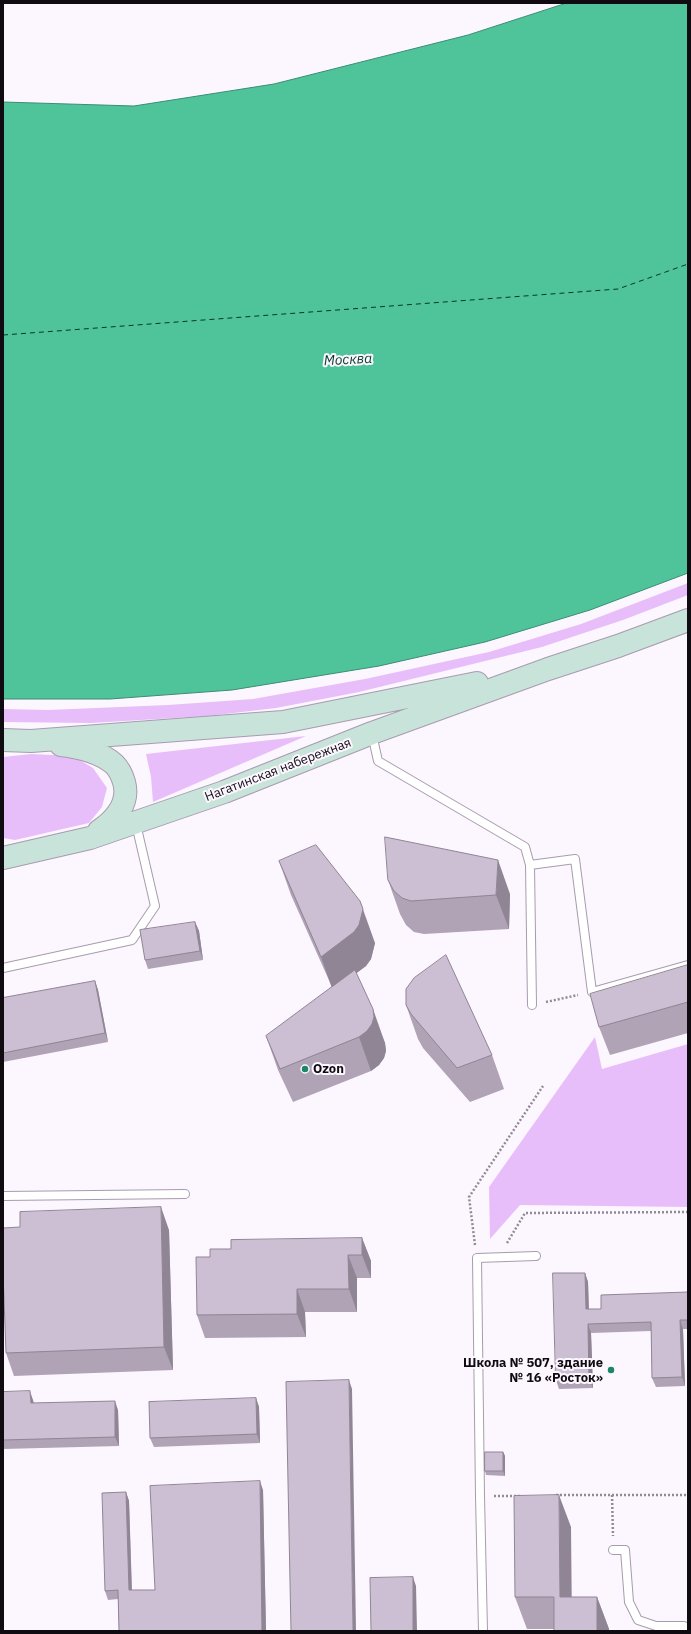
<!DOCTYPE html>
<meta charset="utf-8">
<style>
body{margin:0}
#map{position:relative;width:691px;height:1634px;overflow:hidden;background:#fcf6ff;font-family:"IBM Plex Sans",sans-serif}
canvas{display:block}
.frame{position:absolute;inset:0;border:4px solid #0f0b11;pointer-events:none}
</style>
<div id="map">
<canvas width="691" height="1634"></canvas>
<div class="frame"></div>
</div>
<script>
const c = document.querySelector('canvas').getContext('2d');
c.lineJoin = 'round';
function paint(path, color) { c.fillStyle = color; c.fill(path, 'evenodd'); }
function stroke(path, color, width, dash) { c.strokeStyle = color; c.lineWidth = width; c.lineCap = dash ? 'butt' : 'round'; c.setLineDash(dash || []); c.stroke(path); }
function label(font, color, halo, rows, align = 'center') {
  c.font = font + ' "IBM Plex Sans",sans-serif'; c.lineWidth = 4; c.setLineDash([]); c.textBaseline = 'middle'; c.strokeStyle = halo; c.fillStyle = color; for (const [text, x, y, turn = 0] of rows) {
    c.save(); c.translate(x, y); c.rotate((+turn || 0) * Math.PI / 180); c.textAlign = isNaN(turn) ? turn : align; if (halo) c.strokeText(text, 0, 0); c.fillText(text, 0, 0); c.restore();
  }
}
const green = new Path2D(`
 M 688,583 L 688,595 L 623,620 L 542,647 L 359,692 L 276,708 L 208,716 L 91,723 L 3,722 L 3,709 L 48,710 L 168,705 L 253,699 L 365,679 L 489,652 L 581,624 Z
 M 306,736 L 153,802 L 151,777 L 146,754 Z
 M 31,754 L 73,756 L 93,768 L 107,788 L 102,807 L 89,823 L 15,840 L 3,838 L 3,757 Z
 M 595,1037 L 602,1069 L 688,1044 L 688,1207 L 520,1205 L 490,1239 L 489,1187 Z`);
const water = new Path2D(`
 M 567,3 L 688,3 L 688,573 L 590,610 L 485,642 L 379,666 L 232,690 L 110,699 L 3,699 L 3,102 L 134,106 L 274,84 L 468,35 Z`);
const ferry = new Path2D(`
 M 3,335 L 618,289 L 688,264`);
const path = new Path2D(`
 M 546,1002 L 578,995
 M 507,1243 L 525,1213 L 688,1212
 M 475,1245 L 469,1197 L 543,1086
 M 556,1495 L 688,1495
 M 612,1495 L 613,1536
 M 494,1496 L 521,1496`);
const lane = new Path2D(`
 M 372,734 L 378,761 L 525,847 L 530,865 L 532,1005
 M 530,865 L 575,859 L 592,992 L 688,965
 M 3,968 L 132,940 L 155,906 L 136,824
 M 3,1196 L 185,1194
 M 613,1550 L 625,1550 L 629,1602 L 638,1620 L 656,1626 L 684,1626 L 688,1629
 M 483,1631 L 480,1496 L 477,1258 L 536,1256`);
const secondary = new Path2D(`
 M 3,740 L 31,741 L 283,722 L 477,683
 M 61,745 C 78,747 100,752 114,764 C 119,769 122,775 124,782 C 130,803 115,820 99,831
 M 3,858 L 90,838 L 224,792 L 372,733 L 548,669 L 618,646 L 688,620`);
const wall = new Path2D(`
 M 279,861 L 375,943 L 371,959 L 366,966 L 356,973 L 385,1043 L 386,1051 L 384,1058 L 379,1065 L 371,1071 L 293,1102 L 278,1070 L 266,1036 L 332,987 L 291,895 Z
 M 388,880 L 510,894 L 509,929 L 424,934 L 414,932 L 406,925 L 400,914 Z
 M 195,922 L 199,931 L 203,960 L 148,969 L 145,960 Z
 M 688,965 L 688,1033 L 610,1055 L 599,1027 Z
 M 95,981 L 98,990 L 108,1042 L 3,1062 L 3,998 Z
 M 406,1005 L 492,1055 L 504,1089 L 470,1102 L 423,1048 L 418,1039 Z
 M 169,1230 L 173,1370 L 14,1376 L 6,1353 Z
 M 362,1238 L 371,1261 L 371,1278 L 357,1278 L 357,1312 L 305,1312 L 306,1337 L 205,1338 L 197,1315 L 210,1257 Z
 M 585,1273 L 588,1282 L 589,1309 L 601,1309 L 688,1292 L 688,1329 L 683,1329 L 685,1386 L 656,1387 L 652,1378 L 651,1331 L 591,1333 L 593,1388 L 559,1389 L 556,1380 Z
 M 3,1392 L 33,1400 L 34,1403 L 118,1410 L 119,1446 L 3,1449 Z
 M 256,1398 L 259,1407 L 260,1443 L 154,1447 L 150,1438 Z
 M 503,1452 L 505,1456 L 505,1476 L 486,1475 L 485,1471 Z
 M 263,1490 L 266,1631 L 119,1631 L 118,1599 L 108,1600 L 105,1591 L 126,1492 L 129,1501 L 132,1590 L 155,1590 Z
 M 571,1527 L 571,1597 L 597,1597 L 609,1629 L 609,1631 L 554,1631 L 554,1629 L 527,1629 L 515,1597 Z`);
const shadedWall = new Path2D(`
 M 498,860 L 510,894 L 509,929 L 496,895 Z
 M 360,901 L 375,943 L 371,959 L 366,966 L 333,991 L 321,957 Z
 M 195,922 L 199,931 L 203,960 L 200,951 Z
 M 95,981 L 98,990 L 108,1042 L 105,1033 Z
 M 373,1009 L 385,1043 L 386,1051 L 384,1058 L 379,1065 L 371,1071 L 359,1037 Z
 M 161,1207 L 169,1230 L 173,1370 L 164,1347 Z
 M 362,1238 L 371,1261 L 371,1278 L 362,1255 Z
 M 348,1255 L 357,1278 L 357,1312 L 349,1289 Z
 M 585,1273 L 588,1282 L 589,1318 L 586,1309 Z
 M 297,1289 L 305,1312 L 306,1337 L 297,1314 Z
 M 680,1320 L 683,1329 L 685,1386 L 682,1377 Z
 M 588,1324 L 591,1333 L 593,1388 L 589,1379 Z
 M 349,1380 L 352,1389 L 356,1631 L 353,1631 Z
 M 30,1391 L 33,1400 L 34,1412 L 31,1403 Z
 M 256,1398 L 259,1407 L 260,1443 L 257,1434 Z
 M 115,1401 L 118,1410 L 119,1446 L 115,1437 Z
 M 503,1452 L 505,1456 L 505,1476 L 503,1471 Z
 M 260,1481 L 263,1490 L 266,1631 L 262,1631 Z
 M 126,1492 L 129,1501 L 132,1599 L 129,1590 Z
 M 559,1495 L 571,1527 L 572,1629 L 560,1597 Z
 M 413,1577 L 416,1586 L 417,1631 L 413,1631 Z
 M 597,1597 L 609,1629 L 609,1631 L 597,1631 Z`);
const building = new Path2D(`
 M 385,837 L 498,860 L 496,895 L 411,901 L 402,898 L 394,891 L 388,880 Z
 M 316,845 L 360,901 L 363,909 L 359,925 L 354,932 L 321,957 L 279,861 Z
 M 195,922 L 200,951 L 145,960 L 140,930 Z
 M 446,955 L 492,1055 L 457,1068 L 411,1014 L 406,1005 L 406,989 L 414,978 Z
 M 688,965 L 688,1002 L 599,1027 L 590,994 Z
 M 355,970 L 373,1009 L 374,1017 L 372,1024 L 367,1031 L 359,1037 L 280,1069 L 266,1036 Z
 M 95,981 L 105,1033 L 3,1053 L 3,998 Z
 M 161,1207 L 164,1347 L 6,1353 L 3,1272 L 3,1228 L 20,1227 L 20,1212 Z
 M 362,1238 L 362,1255 L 348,1255 L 349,1289 L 297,1289 L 297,1314 L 197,1315 L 196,1257 L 210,1257 L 210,1249 L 231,1249 L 231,1240 Z
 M 553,1273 L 585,1273 L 586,1309 L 601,1309 L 601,1295 L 688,1292 L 688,1320 L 680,1320 L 682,1377 L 652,1378 L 651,1322 L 588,1324 L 589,1379 L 556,1380 Z
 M 349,1380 L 353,1631 L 291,1631 L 286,1382 Z
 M 30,1391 L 31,1403 L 115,1401 L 115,1437 L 3,1440 L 3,1392 Z
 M 256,1398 L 257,1434 L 150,1438 L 149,1402 Z
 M 485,1452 L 503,1452 L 503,1471 L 485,1471 Z
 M 260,1481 L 262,1631 L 119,1631 L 118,1590 L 105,1591 L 102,1493 L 126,1492 L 129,1590 L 155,1590 L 150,1486 Z
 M 559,1495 L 560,1597 L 597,1597 L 597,1631 L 554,1631 L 554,1597 L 515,1597 L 514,1496 Z
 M 413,1577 L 413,1631 L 371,1631 L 370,1578 Z`);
const markers = [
 [305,1069,4,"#1a8664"],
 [611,1370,4,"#1a8664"]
];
const streetNames = [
 ["Нагатинская набережная",278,770,-21]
];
const poiNames = [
 ["Ozon",313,1069],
 ["Школа № 507, здание",603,1363,"right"],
 ["№ 16 «Росток»",603,1378,"right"]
];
const waterNames = [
 ["Москва",348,360,-3]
];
paint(green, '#e8befa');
paint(water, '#4fc49a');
stroke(water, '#3c8c71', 1);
stroke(ferry, '#043928', 1, [5, 4]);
stroke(lane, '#a89baf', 10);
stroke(secondary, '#a89baf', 24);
stroke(path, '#918b93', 2.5, [2, 2]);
stroke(lane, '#fff', 8);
stroke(secondary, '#c8e3d9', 22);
paint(wall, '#afa3b5');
paint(shadedWall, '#8f8594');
paint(building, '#ccbed3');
stroke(building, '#8f8594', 1);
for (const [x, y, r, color] of markers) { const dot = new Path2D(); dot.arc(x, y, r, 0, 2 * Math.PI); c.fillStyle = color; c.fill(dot); stroke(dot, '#fcf6ff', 1.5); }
label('13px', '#0f0b11', '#fcf6ff', streetNames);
label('bold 13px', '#0f0b11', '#fcf6ff', poiNames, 'left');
label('italic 14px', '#043928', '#fcf6ff', waterNames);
</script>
